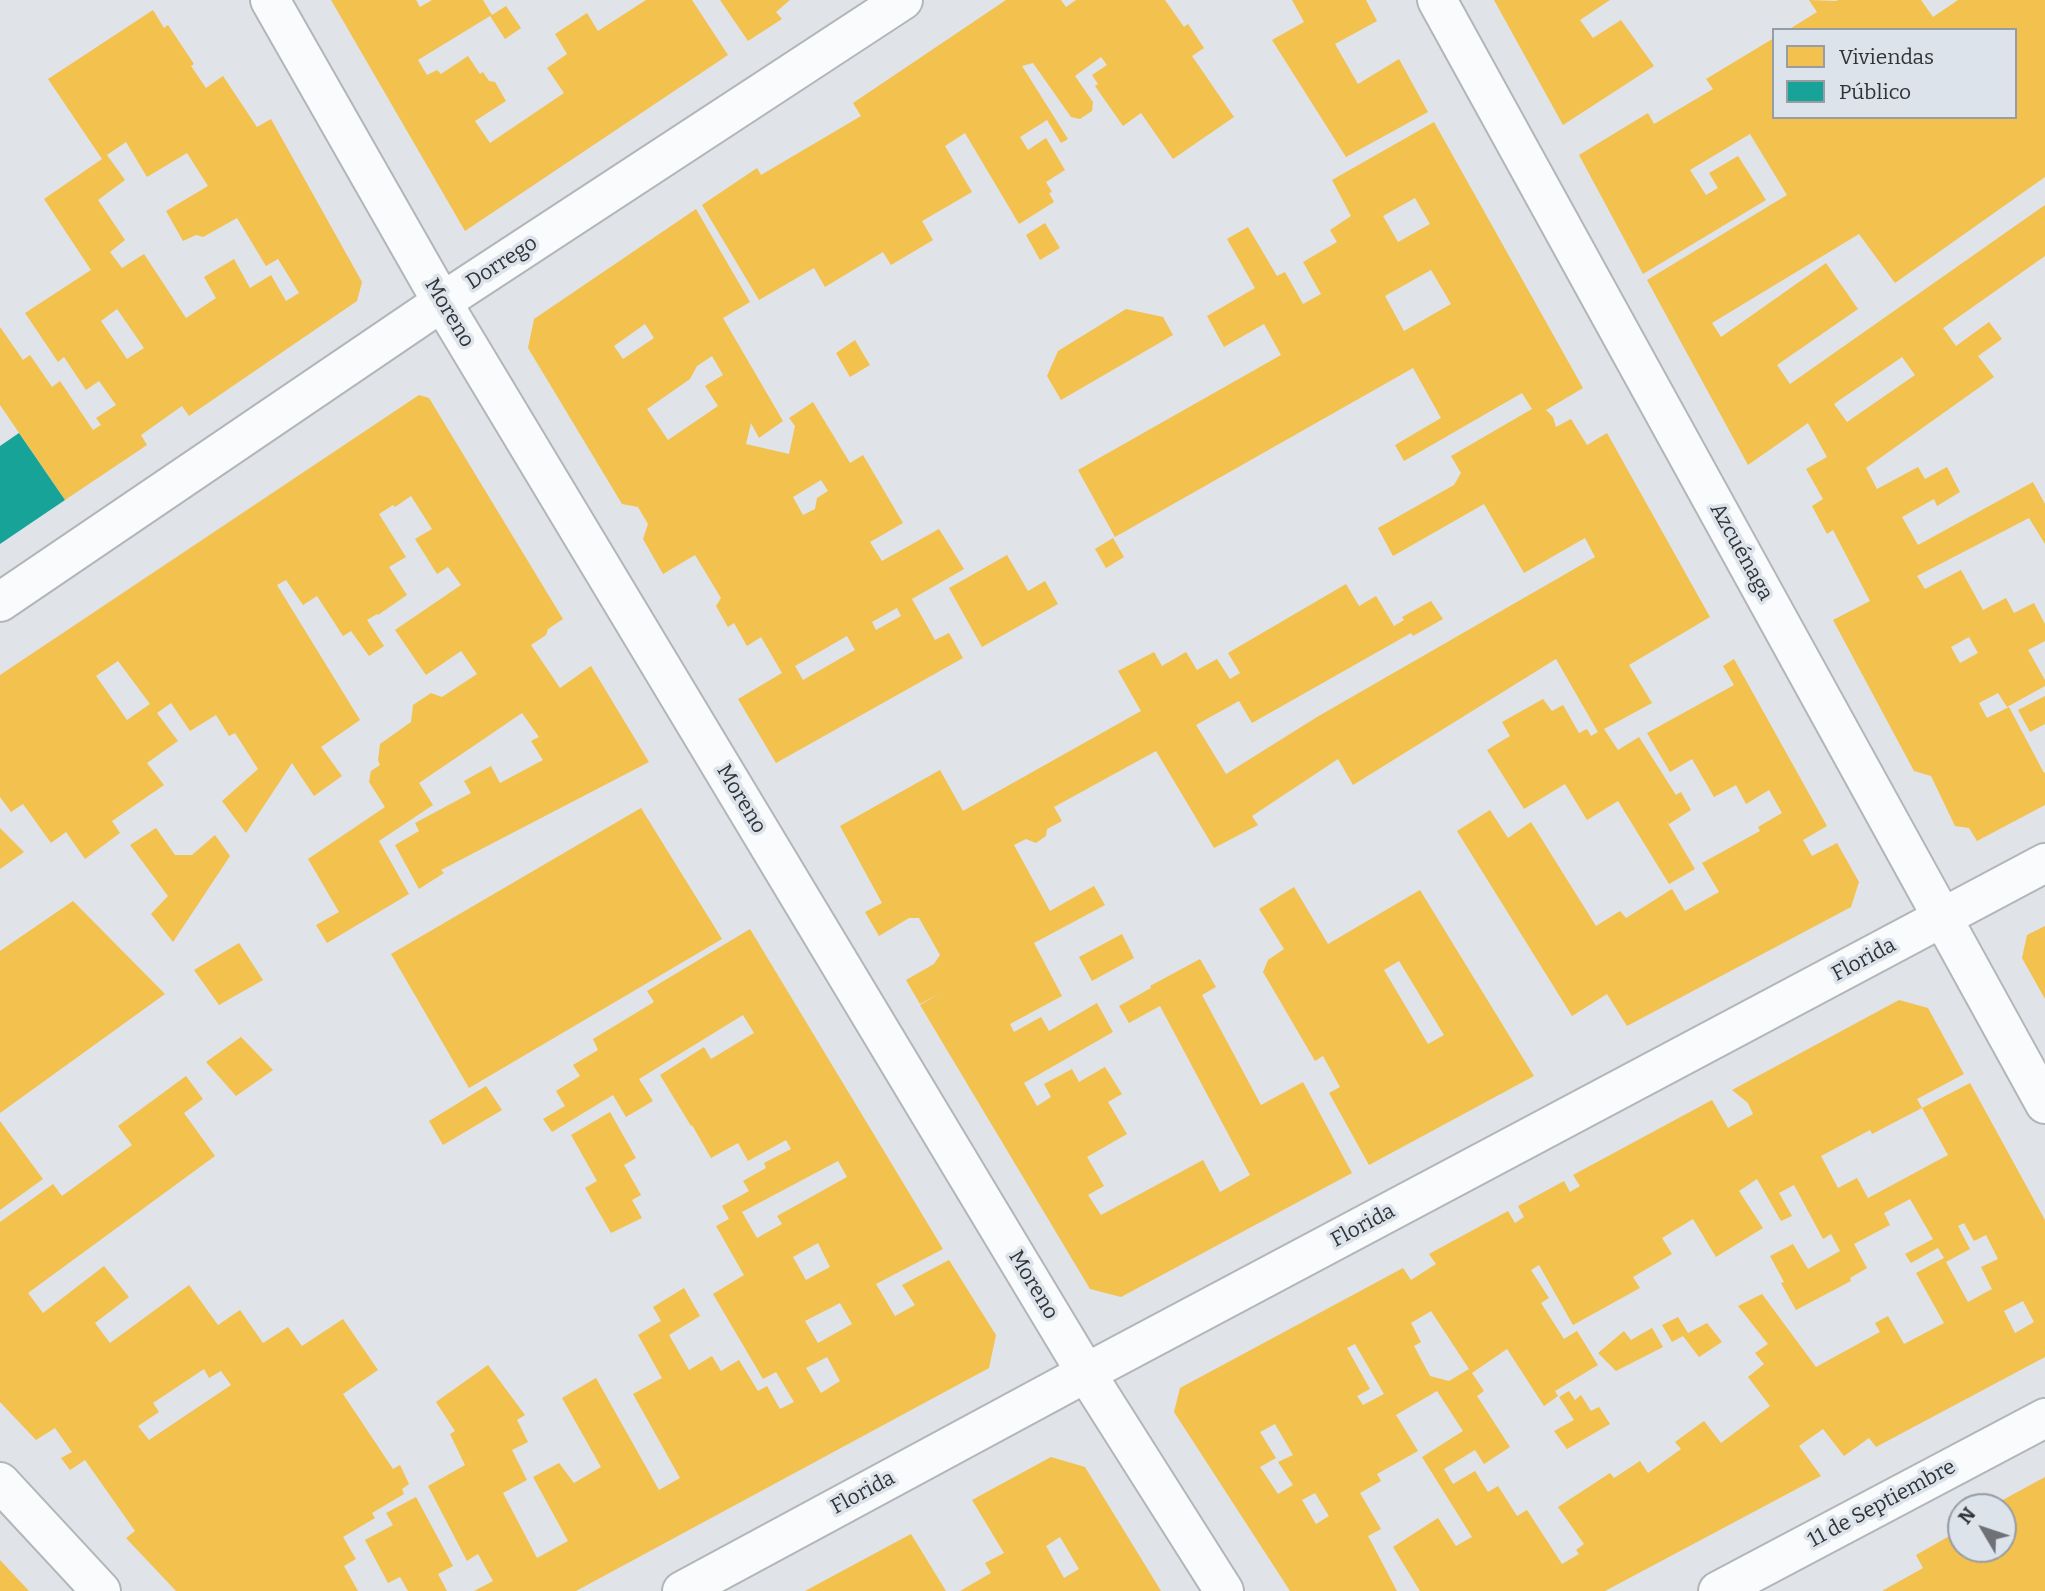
<!DOCTYPE html>
<meta charset="utf-8">
<style>
body{margin:0}
#map{position:relative;width:2045px;height:1591px;overflow:hidden;background:#e0e3e8;font-family:Bitter,serif}
canvas{display:block}
.legend{position:absolute;left:1772px;top:28px;width:245px;height:91px;box-sizing:border-box;background:#dce3eb;border:2px solid #989da3;margin:0;padding:9px 12px;list-style:none;font-size:21px;color:#313437}
.legend li{display:flex;align-items:center;gap:14px;height:35px}
.legend b{width:35px;border:2px solid #989da3}
.north{position:absolute;left:1947px;top:1493px;width:70px;height:70px;box-sizing:border-box;background:#dce3eb;border:2px solid #989da3;border-radius:50%;rotate:309deg;font-size:19px;font-weight:700;line-height:28px;text-align:center;color:#313437}
.north::after{content:'';display:block;margin:auto;width:24px;height:32px;background:#6e7175;clip-path:polygon(50% 0,100% 100%,50% 72%,0 100%)}
</style>
<div id="map">
<canvas width="2045" height="1591"></canvas>
<ul class="legend">
<li><b style="height:19px;background:#f2c14e"></b>Viviendas</li>
<li><b style="height:19px;background:#17a398"></b>Público</li>
</ul>
<div class="north">N</div>
</div>
<script>
const c = document.querySelector('canvas').getContext('2d');
c.lineJoin = 'round';
function paint(path, color) { c.fillStyle = color; c.fill(path, 'evenodd'); }
function stroke(path, color, width, dash) { c.strokeStyle = color; c.lineWidth = width; c.lineCap = dash ? 'butt' : 'round'; c.setLineDash(dash || []); c.stroke(path); }
function label(font, color, halo, rows, align = 'center') {
  c.font = font + ' Bitter,serif'; c.lineWidth = 7; c.setLineDash([]); c.textBaseline = 'middle'; c.strokeStyle = halo; c.fillStyle = color; for (const [text, x, y, turn = 0] of rows) {
    c.save(); c.translate(x, y); c.rotate((+turn || 0) * Math.PI / 180); c.textAlign = isNaN(turn) ? turn : align; if (halo) c.strokeText(text, 0, 0); c.fillText(text, 0, 0); c.restore();
  }
}
const homes = new Path2D(`
 M 331,0 L 416,0 L 420,7 L 432,0 L 483,0 L 492,15 L 506,6 L 521,28 L 505,39 L 490,16 L 418,60 L 427,75 L 437,70 L 441,74 L 468,56 L 480,74 L 483,72 L 489,81 L 495,82 L 506,101 L 475,121 L 490,143 L 564,93 L 547,68 L 567,54 L 555,34 L 587,13 L 598,31 L 646,0 L 692,0 L 728,55 L 465,231 Z
 M 720,0 L 790,0 L 776,12 L 782,19 L 748,41 Z
 M 1006,0 L 1061,0 L 1066,7 L 1076,0 L 1165,0 L 1184,27 L 1188,24 L 1204,48 L 1192,56 L 1234,117 L 1173,159 L 1141,113 L 1123,126 L 1095,86 L 1098,84 L 1092,75 L 1107,65 L 1101,57 L 1075,76 L 1093,102 L 1092,111 L 1080,119 L 1071,117 L 1033,63 L 1022,66 L 1068,139 L 1061,143 L 1047,120 L 1020,137 L 1028,150 L 1046,138 L 1065,170 L 1046,182 L 1052,192 L 1049,193 L 1054,202 L 1019,224 L 965,133 L 945,146 L 972,192 L 922,221 L 933,240 L 891,265 L 883,252 L 825,287 L 814,268 L 759,300 L 702,205 L 757,168 L 761,175 L 861,116 L 853,103 Z
 M 1292,0 L 1366,0 L 1377,21 L 1335,44 L 1358,84 L 1399,59 L 1428,112 L 1346,157 L 1272,40 L 1304,22 Z
 M 1494,0 L 1610,0 L 1580,20 L 1593,38 L 1621,20 L 1654,66 L 1563,125 Z
 M 1809,0 L 1836,1 L 1838,0 L 1921,0 L 1933,17 L 1958,0 L 2045,0 L 2045,177 L 1895,283 L 1859,234 L 1712,323 L 1721,337 L 1826,263 L 1858,309 L 1777,365 L 1790,384 L 2045,205 L 2045,256 L 1943,328 L 1956,346 L 1989,322 L 2002,339 L 1978,356 L 1994,377 L 1866,468 L 1877,489 L 1918,467 L 1925,479 L 1947,467 L 1960,492 L 1937,506 L 1934,499 L 1902,517 L 1918,545 L 2033,482 L 2045,504 L 2045,544 L 2029,518 L 1917,576 L 1925,589 L 1961,570 L 1983,610 L 2006,598 L 2014,613 L 2034,603 L 2045,624 L 2045,641 L 2028,650 L 2045,680 L 2045,686 L 2007,707 L 1998,693 L 1979,703 L 1987,718 L 2009,707 L 2044,773 L 2045,772 L 2045,805 L 1977,841 L 1969,828 L 1955,826 L 1931,776 L 1914,771 L 1833,620 L 1870,601 L 1833,530 L 1827,534 L 1812,506 L 1823,499 L 1806,469 L 1827,457 L 1808,423 L 1748,465 L 1647,280 L 1787,195 L 1750,134 L 1690,170 L 1706,195 L 1718,188 L 1709,173 L 1738,156 L 1766,200 L 1643,274 L 1579,155 L 1648,113 L 1654,124 L 1713,89 L 1706,79 L 1774,38 L 1774,117 L 2015,117 L 2015,30 L 1788,30 L 1817,12 ZM 1902,357 L 1915,375 L 1847,422 L 1834,404 ZM 1969,637 L 1978,653 L 1960,663 L 1951,647 Z
 M 153,10 L 164,28 L 168,25 L 194,64 L 191,66 L 206,88 L 223,76 L 257,127 L 271,119 L 362,282 L 357,301 L 189,416 L 182,406 L 141,435 L 147,445 L 65,500 L 0,405 L 0,327 L 23,360 L 30,355 L 52,387 L 60,381 L 93,430 L 101,425 L 96,418 L 116,405 L 99,381 L 86,390 L 64,357 L 58,362 L 25,313 L 91,270 L 44,199 L 102,159 L 48,79 ZM 126,142 L 147,177 L 187,153 L 208,186 L 166,211 L 183,241 L 196,235 L 203,237 L 237,218 L 266,266 L 278,259 L 299,293 L 286,301 L 271,275 L 250,288 L 234,259 L 204,277 L 216,298 L 186,318 L 144,254 L 122,268 L 110,252 L 125,240 L 98,200 L 125,180 L 107,155 ZM 117,309 L 144,348 L 127,359 L 101,321 Z
 M 1434,122 L 1583,388 L 1546,410 L 1553,417 L 1556,427 L 1571,419 L 1587,445 L 1607,433 L 1710,617 L 1629,665 L 1652,703 L 1604,729 L 1618,750 L 1639,737 L 1676,795 L 1681,792 L 1691,810 L 1669,824 L 1666,820 L 1695,869 L 1669,884 L 1618,801 L 1587,820 L 1565,784 L 1524,809 L 1487,750 L 1510,736 L 1502,722 L 1543,699 L 1552,711 L 1563,705 L 1579,733 L 1587,729 L 1591,736 L 1598,732 L 1556,659 L 1353,785 L 1338,759 L 1252,816 L 1258,825 L 1214,848 L 1156,751 L 1054,807 L 1062,821 L 1047,829 L 1046,836 L 1036,843 L 1026,839 L 1014,845 L 1050,911 L 1094,886 L 1105,905 L 1034,943 L 1062,996 L 1010,1024 L 1014,1032 L 1041,1017 L 1049,1031 L 1097,1003 L 1113,1032 L 1024,1083 L 1037,1106 L 1051,1097 L 1044,1084 L 1072,1069 L 1079,1082 L 1105,1067 L 1122,1094 L 1108,1102 L 1127,1134 L 1087,1157 L 1104,1186 L 1088,1195 L 1101,1215 L 1203,1160 L 1220,1192 L 1250,1175 L 1160,1006 L 1129,1023 L 1119,1006 L 1151,988 L 1150,986 L 1200,959 L 1216,987 L 1202,995 L 1261,1105 L 1303,1082 L 1352,1173 L 1121,1297 L 1090,1289 L 920,1005 L 940,993 L 920,1004 L 906,980 L 934,964 L 940,955 L 919,918 L 909,918 L 879,936 L 865,912 L 882,903 L 840,826 L 940,770 L 963,811 L 1141,711 L 1118,671 L 1154,652 L 1162,666 L 1186,652 L 1197,670 L 1217,659 L 1230,679 L 1240,673 L 1228,653 L 1346,584 L 1359,606 L 1376,596 L 1394,626 L 1404,620 L 1402,617 L 1431,601 L 1443,619 L 1413,636 L 1411,633 L 1252,723 L 1239,701 L 1196,725 L 1226,774 L 1317,717 L 1595,557 L 1585,538 L 1524,573 L 1484,504 L 1393,556 L 1378,528 L 1454,485 L 1461,473 L 1451,456 L 1532,409 L 1522,393 L 1404,461 L 1395,445 L 1441,418 L 1413,368 L 1115,537 L 1078,470 L 1281,355 L 1264,324 L 1224,347 L 1207,316 L 1255,288 L 1227,239 L 1248,227 L 1277,276 L 1285,272 L 1303,304 L 1321,294 L 1303,262 L 1337,242 L 1330,230 L 1351,216 L 1332,180 ZM 1415,198 L 1430,224 L 1398,242 L 1383,216 ZM 1431,270 L 1451,304 L 1404,331 L 1385,296 Z
 M 696,209 L 750,302 L 723,318 L 783,421 L 759,438 L 751,423 L 746,444 L 789,454 L 795,426 L 789,418 L 813,402 L 850,463 L 863,455 L 903,523 L 870,542 L 882,561 L 939,529 L 964,569 L 912,599 L 935,640 L 949,633 L 963,658 L 776,763 L 738,699 L 782,673 L 761,637 L 747,646 L 734,623 L 728,627 L 716,606 L 721,598 L 695,555 L 663,574 L 643,539 L 648,524 L 638,507 L 622,504 L 528,348 L 534,319 ZM 645,324 L 654,338 L 623,359 L 614,346 ZM 712,356 L 723,375 L 705,386 L 718,406 L 668,440 L 647,409 L 690,379 L 697,366 ZM 821,480 L 828,491 L 817,498 L 815,509 L 803,515 L 793,497 ZM 897,608 L 901,616 L 876,630 L 872,622 ZM 847,636 L 855,650 L 803,680 L 795,666 Z
 M 1045,223 L 1060,248 L 1040,260 L 1026,235 Z
 M 1126,309 L 1163,317 L 1173,335 L 1061,400 L 1047,376 L 1058,351 Z
 M 855,340 L 870,365 L 850,377 L 836,353 Z
 M 419,395 L 429,398 L 563,619 L 548,629 L 546,635 L 531,645 L 560,688 L 591,666 L 649,762 L 441,870 L 444,873 L 419,889 L 395,845 L 419,831 L 415,823 L 471,793 L 464,781 L 491,766 L 500,783 L 543,760 L 531,741 L 539,737 L 522,713 L 419,783 L 433,805 L 379,841 L 409,894 L 327,943 L 316,925 L 339,912 L 308,859 L 385,807 L 369,782 L 371,771 L 380,765 L 378,760 L 380,744 L 411,722 L 413,705 L 431,693 L 442,697 L 477,674 L 461,651 L 426,675 L 395,630 L 461,585 L 448,567 L 437,574 L 415,539 L 432,529 L 411,496 L 395,507 L 393,505 L 379,514 L 406,557 L 389,567 L 407,595 L 378,615 L 377,614 L 367,620 L 384,646 L 369,656 L 351,631 L 343,636 L 317,596 L 303,605 L 286,580 L 277,585 L 360,720 L 321,747 L 342,776 L 314,796 L 292,763 L 246,833 L 222,801 L 258,769 L 235,733 L 229,736 L 216,715 L 190,731 L 171,703 L 157,713 L 178,741 L 147,763 L 164,785 L 112,821 L 120,833 L 85,859 L 66,832 L 51,843 L 23,804 L 11,812 L 0,797 L 0,675 ZM 118,661 L 150,704 L 127,720 L 96,676 Z
 M 1113,538 L 1124,557 L 1106,568 L 1095,549 Z
 M 1007,555 L 1028,591 L 1045,581 L 1058,604 L 982,647 L 949,588 Z
 M 1734,659 L 1827,826 L 1803,840 L 1812,856 L 1837,843 L 1859,882 L 1851,907 L 1627,1026 L 1607,994 L 1572,1016 L 1457,831 L 1490,810 L 1508,838 L 1531,822 L 1596,926 L 1620,911 L 1626,918 L 1672,889 L 1685,911 L 1719,892 L 1702,863 L 1760,831 L 1758,827 L 1782,813 L 1769,790 L 1746,804 L 1736,785 L 1714,797 L 1692,759 L 1670,772 L 1647,733 L 1734,685 L 1723,666 Z
 M 2045,696 L 2045,724 L 2030,732 L 2018,710 Z
 M 641,808 L 722,939 L 469,1088 L 391,954 Z
 M 0,828 L 24,852 L 0,869 Z
 M 156,828 L 175,855 L 192,855 L 215,835 L 230,856 L 173,942 L 151,914 L 168,896 L 130,845 Z
 M 1294,887 L 1328,944 L 1420,890 L 1534,1076 L 1369,1165 L 1329,1093 L 1340,1087 L 1323,1056 L 1315,1061 L 1263,972 L 1268,960 L 1284,949 L 1259,909 ZM 1399,961 L 1444,1035 L 1428,1044 L 1384,970 Z
 M 73,901 L 165,994 L 0,1113 L 0,951 Z
 M 2045,926 L 2045,999 L 2022,958 L 2027,935 Z
 M 750,929 L 943,1249 L 876,1284 L 895,1316 L 915,1305 L 902,1285 L 949,1260 L 996,1335 L 989,1368 L 576,1591 L 474,1591 L 493,1581 L 478,1554 L 467,1561 L 428,1486 L 465,1465 L 450,1434 L 455,1431 L 436,1402 L 488,1365 L 525,1415 L 517,1420 L 528,1442 L 512,1450 L 527,1480 L 503,1493 L 537,1558 L 568,1541 L 533,1477 L 559,1463 L 574,1483 L 601,1467 L 562,1398 L 596,1378 L 659,1490 L 680,1478 L 633,1394 L 662,1378 L 638,1335 L 661,1321 L 653,1307 L 684,1288 L 700,1316 L 669,1335 L 689,1370 L 712,1356 L 721,1371 L 739,1360 L 758,1391 L 767,1386 L 780,1409 L 794,1402 L 776,1372 L 763,1379 L 713,1294 L 744,1275 L 716,1226 L 729,1219 L 722,1206 L 749,1191 L 743,1181 L 766,1168 L 764,1163 L 791,1149 L 786,1140 L 748,1161 L 738,1143 L 711,1158 L 692,1125 L 691,1126 L 660,1075 L 704,1047 L 711,1059 L 754,1033 L 743,1015 L 639,1079 L 653,1101 L 626,1117 L 613,1095 L 552,1132 L 543,1119 L 565,1106 L 556,1091 L 580,1076 L 573,1065 L 598,1050 L 593,1039 L 654,1002 L 647,991 ZM 838,1161 L 847,1177 L 777,1216 L 782,1224 L 757,1238 L 742,1212 ZM 818,1243 L 830,1267 L 806,1280 L 793,1257 ZM 840,1303 L 852,1324 L 818,1343 L 805,1321 ZM 827,1357 L 840,1381 L 821,1393 L 806,1368 Z
 M 1122,934 L 1134,958 L 1092,981 L 1079,957 Z
 M 239,943 L 263,980 L 219,1005 L 194,970 Z
 M 1899,1000 L 1928,1008 L 1964,1074 L 1917,1099 L 1922,1108 L 1872,1134 L 1870,1130 L 1821,1156 L 1838,1188 L 1857,1178 L 1868,1198 L 1948,1155 L 1922,1108 L 1970,1083 L 2045,1220 L 2045,1357 L 1876,1447 L 1869,1438 L 1844,1456 L 1823,1429 L 1799,1446 L 1821,1476 L 1605,1591 L 1420,1591 L 1393,1547 L 1438,1518 L 1456,1546 L 1472,1537 L 1422,1457 L 1463,1431 L 1437,1391 L 1396,1415 L 1418,1451 L 1377,1474 L 1381,1481 L 1360,1493 L 1381,1529 L 1368,1536 L 1397,1591 L 1290,1591 L 1174,1412 L 1180,1388 L 1403,1268 L 1411,1280 L 1436,1264 L 1429,1254 L 1508,1211 L 1515,1223 L 1524,1217 L 1518,1206 L 1564,1181 L 1570,1192 L 1580,1186 L 1573,1175 L 1712,1100 L 1728,1128 L 1753,1114 L 1748,1103 L 1732,1090 ZM 1757,1179 L 1781,1221 L 1792,1216 L 1779,1193 L 1794,1185 L 1823,1239 L 1831,1234 L 1840,1251 L 1808,1269 L 1793,1244 L 1770,1256 L 1784,1282 L 1781,1283 L 1796,1310 L 1851,1281 L 1850,1278 L 1867,1268 L 1854,1244 L 1890,1225 L 1884,1213 L 1910,1199 L 1933,1239 L 1905,1254 L 1911,1263 L 1938,1248 L 1944,1258 L 1916,1273 L 1944,1323 L 1904,1344 L 1888,1316 L 1875,1323 L 1880,1332 L 1816,1367 L 1762,1294 L 1738,1306 L 1768,1344 L 1755,1353 L 1764,1364 L 1748,1377 L 1770,1406 L 1721,1443 L 1704,1421 L 1675,1442 L 1681,1449 L 1648,1473 L 1640,1461 L 1614,1478 L 1610,1473 L 1558,1507 L 1584,1544 L 1576,1550 L 1579,1554 L 1562,1564 L 1527,1510 L 1517,1516 L 1498,1486 L 1488,1492 L 1475,1471 L 1453,1484 L 1444,1469 L 1475,1450 L 1484,1464 L 1510,1447 L 1477,1396 L 1484,1391 L 1472,1373 L 1507,1349 L 1544,1406 L 1558,1396 L 1555,1391 L 1598,1365 L 1577,1331 L 1564,1339 L 1541,1303 L 1549,1298 L 1531,1270 L 1539,1265 L 1573,1325 L 1640,1288 L 1633,1277 L 1672,1254 L 1662,1238 L 1693,1219 L 1716,1257 L 1763,1228 L 1739,1191 ZM 1964,1223 L 1974,1241 L 1986,1235 L 1998,1259 L 1981,1267 L 1992,1289 L 1968,1302 L 1946,1262 L 1970,1249 L 1958,1226 ZM 2023,1301 L 2034,1322 L 2015,1333 L 2004,1311 ZM 1431,1311 L 1469,1369 L 1449,1381 L 1430,1376 L 1414,1346 L 1421,1342 L 1411,1323 ZM 1355,1344 L 1384,1394 L 1363,1405 L 1357,1396 L 1370,1389 L 1347,1348 ZM 1275,1424 L 1293,1455 L 1278,1462 L 1293,1485 L 1278,1494 L 1260,1467 L 1276,1458 L 1260,1432 ZM 1315,1493 L 1329,1516 L 1316,1524 L 1302,1500 Z
 M 241,1037 L 273,1070 L 236,1096 L 206,1062 Z
 M 186,1076 L 203,1099 L 184,1113 L 215,1156 L 28,1293 L 43,1313 L 104,1266 L 129,1297 L 95,1323 L 110,1343 L 189,1285 L 218,1325 L 240,1310 L 263,1343 L 288,1327 L 302,1346 L 343,1319 L 378,1370 L 343,1394 L 393,1469 L 400,1465 L 409,1484 L 402,1489 L 404,1494 L 372,1513 L 375,1518 L 343,1537 L 356,1559 L 344,1566 L 358,1591 L 176,1591 L 126,1538 L 135,1531 L 85,1460 L 70,1470 L 61,1458 L 72,1452 L 55,1428 L 36,1440 L 0,1402 L 0,1222 L 53,1184 L 62,1196 L 132,1145 L 118,1126 ZM 204,1369 L 209,1378 L 221,1371 L 231,1385 L 149,1440 L 138,1426 L 159,1412 L 153,1403 Z
 M 486,1086 L 502,1110 L 443,1145 L 429,1121 Z
 M 610,1112 L 636,1158 L 624,1165 L 641,1195 L 632,1200 L 642,1218 L 611,1233 L 585,1188 L 597,1181 L 571,1135 Z
 M 0,1121 L 43,1179 L 0,1210 Z
 M 1678,1317 L 1688,1333 L 1707,1323 L 1722,1342 L 1699,1357 L 1683,1336 L 1672,1342 L 1662,1325 Z
 M 1652,1328 L 1663,1347 L 1616,1371 L 1598,1353 L 1624,1331 L 1631,1340 Z
 M 1569,1391 L 1575,1400 L 1581,1395 L 1591,1411 L 1599,1407 L 1610,1424 L 1567,1449 L 1554,1431 L 1574,1420 L 1559,1397 Z
 M 1051,1457 L 1085,1467 L 1161,1591 L 960,1591 L 991,1573 L 985,1563 L 1004,1553 L 972,1500 ZM 1060,1537 L 1079,1569 L 1064,1578 L 1046,1546 Z
 M 2045,1477 L 2045,1591 L 1882,1591 L 1923,1568 L 1916,1555 L 1960,1530 L 1961,1549 L 1971,1549 L 1978,1560 L 1995,1551 L 1994,1549 L 2003,1549 L 2003,1507 L 1999,1502 Z
 M 416,1497 L 453,1566 L 438,1574 L 447,1591 L 408,1591 L 400,1577 L 388,1583 L 365,1540 L 393,1525 L 386,1513 Z
 M 911,1534 L 946,1591 L 805,1591 L 857,1563 Z
 M 0,1560 L 29,1591 L 0,1591 Z`);
const public = new Path2D(`
 M 19,433 L 65,500 L 0,544 L 0,446 Z`);
const minor = new Path2D(`
 M 270,0 L 442,302 L 1086,1373 L 1224,1591
 M 1437,0 L 2045,1104
 M 0,602 L 442,302 L 903,0
 M 0,1482 L 101,1591
 M 682,1591 L 1086,1373 L 2045,863
 M 1718,1591 L 2045,1418`);
const streetNames = [
 ["Dorrego",502,263,-33],
 ["Moreno",449,313,59],
 ["Azcuénaga",1741,552,61],
 ["Moreno",741,799,59],
 ["Florida",1864,960,-28],
 ["Florida",1363,1226,-28],
 ["Moreno",1033,1285,59],
 ["Florida",863,1493,-28],
 ["11 de Septiembre",1882,1504,-28]
];
paint(homes, '#f2c14e');
paint(public, '#17a398');
stroke(minor, '#b3b5b9', 42);
stroke(minor, '#fafbfc', 38);
label('21px', '#313437', '#dce3eb', streetNames);
</script>
